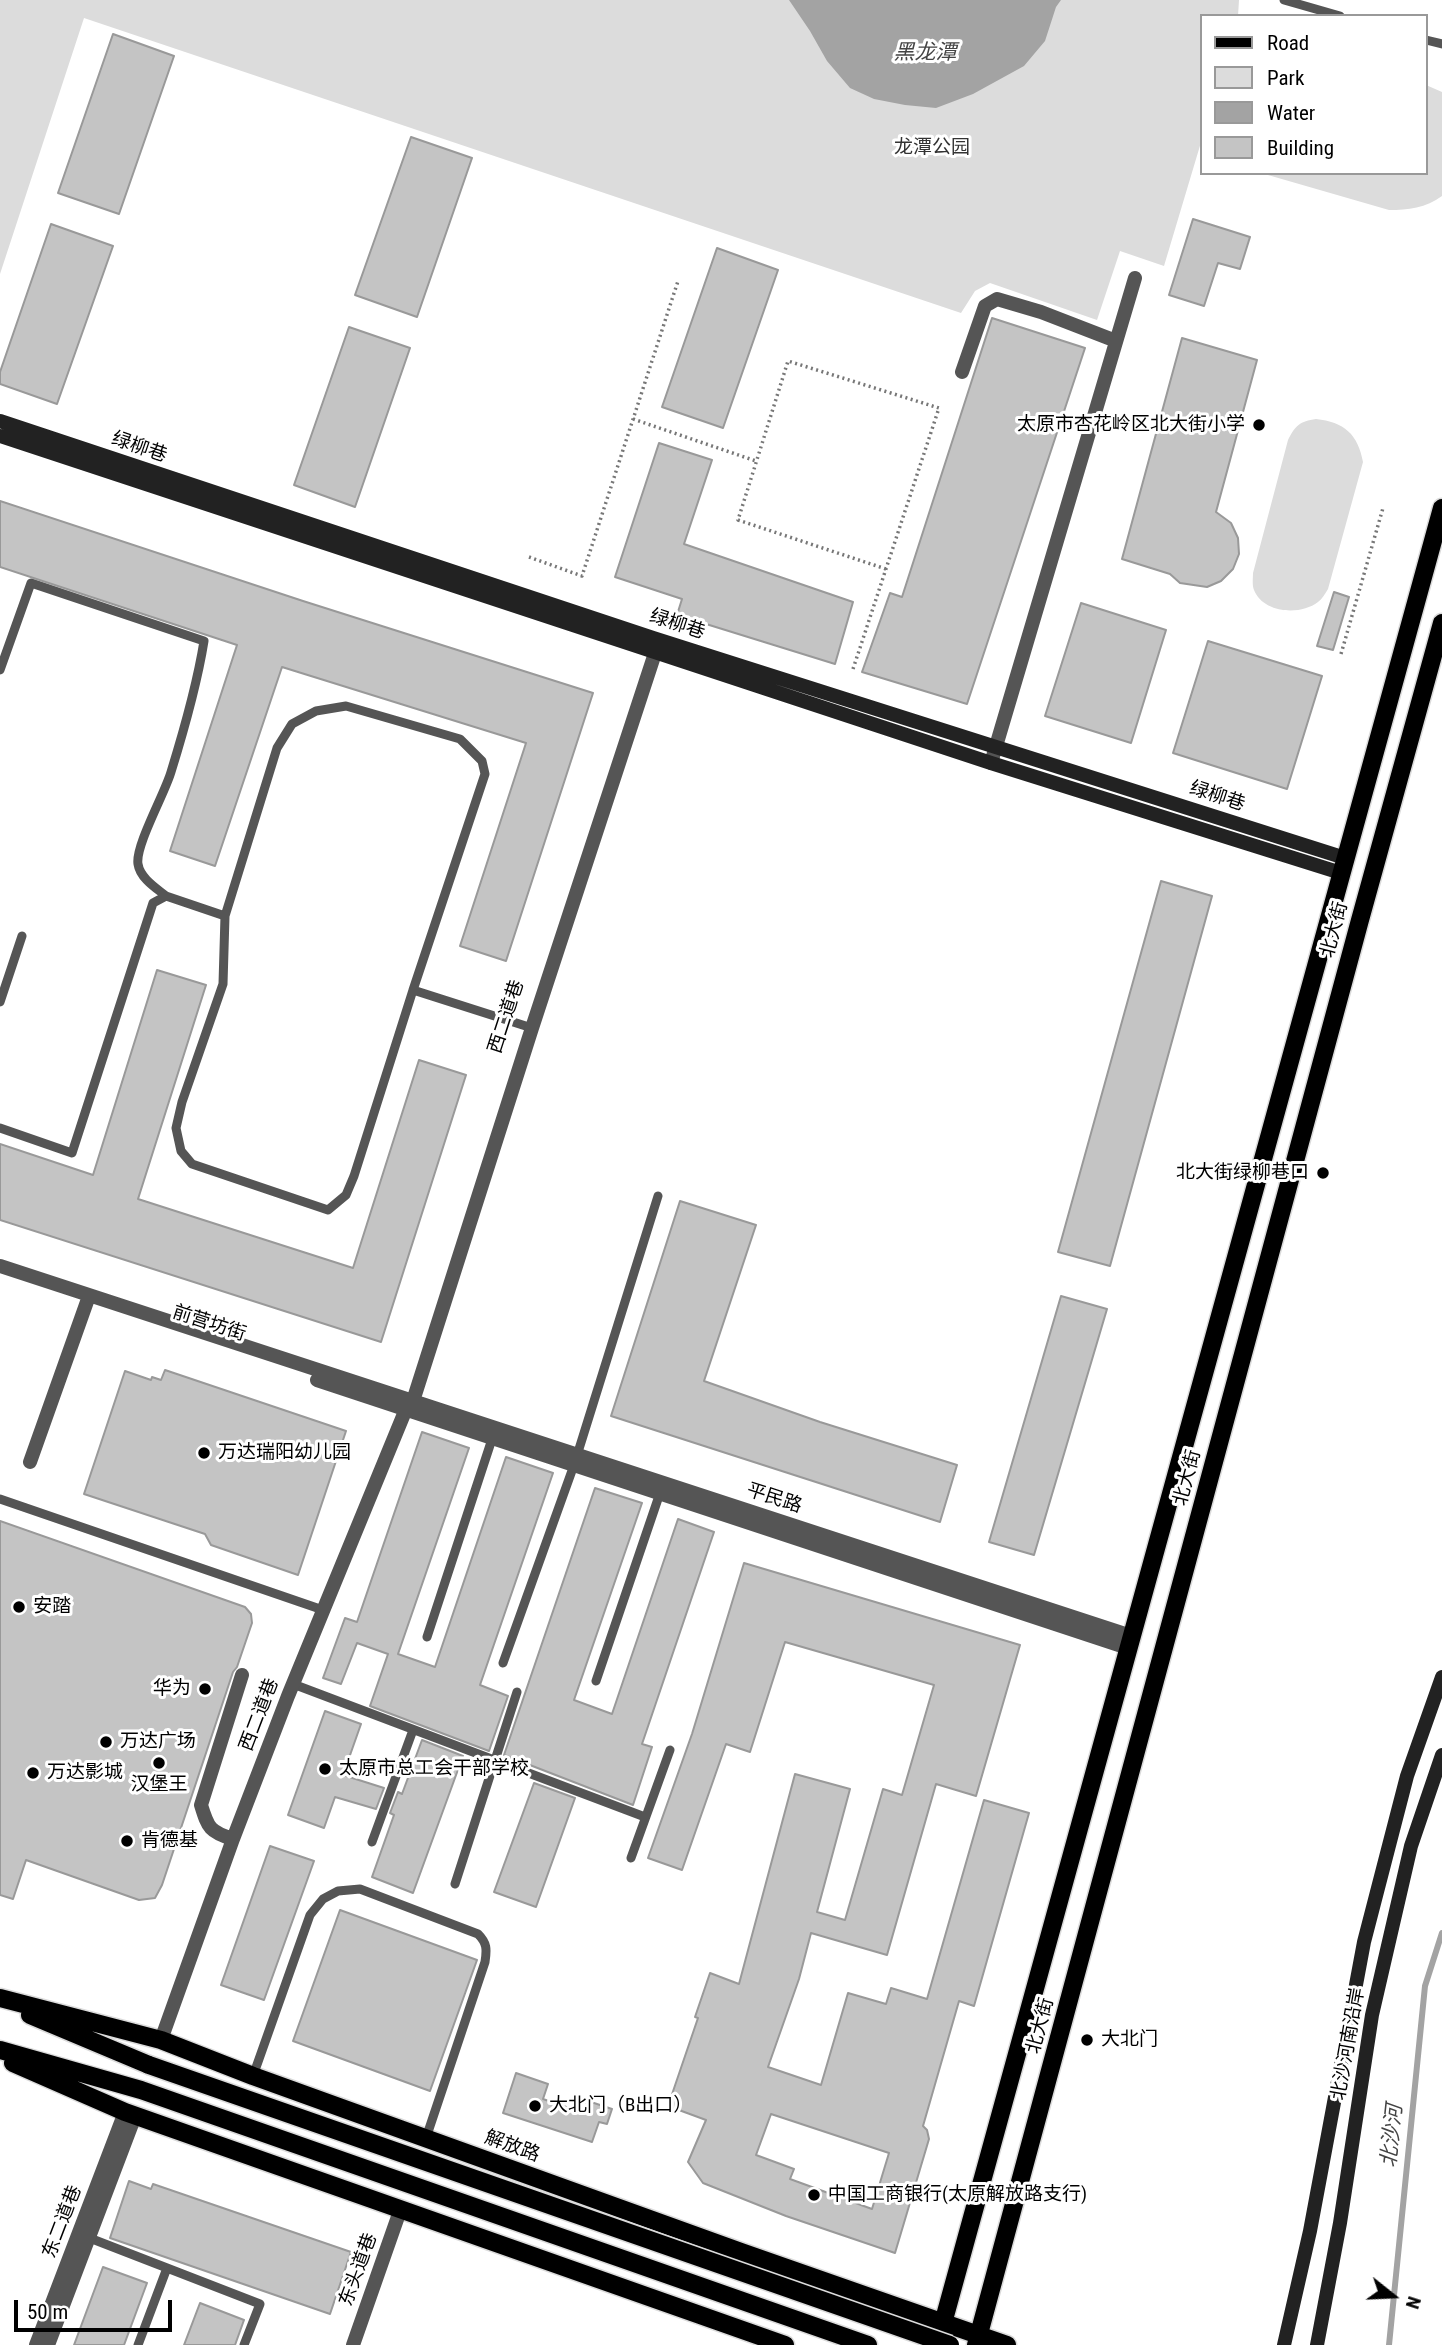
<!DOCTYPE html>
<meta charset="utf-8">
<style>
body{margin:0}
#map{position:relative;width:1442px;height:2345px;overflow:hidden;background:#fff;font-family:"Roboto Condensed",sans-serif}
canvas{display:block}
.legend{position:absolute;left:1200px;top:14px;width:228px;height:161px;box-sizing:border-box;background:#fff;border:2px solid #999;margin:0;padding:9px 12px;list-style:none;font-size:21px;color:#000}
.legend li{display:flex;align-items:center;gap:14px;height:35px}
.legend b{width:35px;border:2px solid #999}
.north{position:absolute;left:1358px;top:2261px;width:70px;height:70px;-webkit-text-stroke:5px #fff;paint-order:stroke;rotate:108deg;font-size:19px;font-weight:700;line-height:28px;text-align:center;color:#000}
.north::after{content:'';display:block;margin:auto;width:24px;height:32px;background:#000;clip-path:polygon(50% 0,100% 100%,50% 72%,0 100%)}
.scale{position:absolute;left:14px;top:2300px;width:158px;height:32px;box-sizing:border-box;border:4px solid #000;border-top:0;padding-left:9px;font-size:21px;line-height:24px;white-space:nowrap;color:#000;-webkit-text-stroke:5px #fff;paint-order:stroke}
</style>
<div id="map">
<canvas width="1442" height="2345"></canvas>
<ul class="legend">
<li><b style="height:9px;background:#000"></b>Road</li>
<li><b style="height:19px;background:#dcdcdc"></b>Park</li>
<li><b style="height:19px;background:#a3a3a3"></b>Water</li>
<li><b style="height:19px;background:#c4c4c4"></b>Building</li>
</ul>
<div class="north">N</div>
<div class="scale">50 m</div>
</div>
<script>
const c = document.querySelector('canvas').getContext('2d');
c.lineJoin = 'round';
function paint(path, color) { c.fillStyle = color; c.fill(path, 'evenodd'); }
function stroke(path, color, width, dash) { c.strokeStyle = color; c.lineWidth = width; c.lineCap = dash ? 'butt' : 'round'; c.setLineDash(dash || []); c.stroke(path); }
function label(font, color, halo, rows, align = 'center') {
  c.font = font + ' "Roboto Condensed","Noto Sans SC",sans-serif'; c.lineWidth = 6; c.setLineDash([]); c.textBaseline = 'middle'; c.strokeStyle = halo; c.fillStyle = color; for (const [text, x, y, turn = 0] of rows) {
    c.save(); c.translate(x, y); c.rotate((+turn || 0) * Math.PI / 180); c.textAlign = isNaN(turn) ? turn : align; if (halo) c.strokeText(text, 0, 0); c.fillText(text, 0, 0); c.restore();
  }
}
const green = new Path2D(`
 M 0,0 L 1239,0 L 1238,16 L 1202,16 L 1202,139 L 1164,266 L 1120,251 L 1097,320 L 990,283 L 975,291 L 961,313 L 84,18 L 0,274 Z
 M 1426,85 L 1442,92 L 1442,196 C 1426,208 1408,210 1389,210 L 1261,173 L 1426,173 Z
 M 1316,419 C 1344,422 1358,434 1363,462 L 1328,589 C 1325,594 1322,599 1318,602 C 1300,616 1263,613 1254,590 C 1252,585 1253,578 1253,573 L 1288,440 C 1295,426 1300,421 1316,419 Z`);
const water = new Path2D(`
 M 789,0 L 1061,0 L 1056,7 L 1045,41 L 1024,66 L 973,94 L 936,108 L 905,105 L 874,99 L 850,88 L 827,61 L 810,31 Z`);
const stream = new Path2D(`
 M 1389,2345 L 1425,1986 L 1442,1933`);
const building = new Path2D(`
 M 113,34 L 174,56 L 119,214 L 58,193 Z
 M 411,137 L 472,158 L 417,317 L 355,295 Z
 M 1193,219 L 1250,237 L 1240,269 L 1218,263 L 1204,306 L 1169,295 Z
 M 51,224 L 113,246 L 57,404 L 0,384 L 0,372 Z
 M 717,248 L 778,270 L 723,428 L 662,407 Z
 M 992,318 L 1085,348 L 967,704 L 862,672 L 890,593 L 902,597 Z
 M 349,327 L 410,348 L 355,507 L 294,485 Z
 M 1182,338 L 1257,360 L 1216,512 L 1231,523 L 1238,538 L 1239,554 L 1233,569 L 1221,581 L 1207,587 L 1180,583 L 1170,574 L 1122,559 Z
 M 659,443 L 712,460 L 684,544 L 853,602 L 835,664 L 677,615 L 682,599 L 615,577 Z
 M 0,501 L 303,601 L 593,693 L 506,961 L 460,946 L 526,743 L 282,667 L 215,866 L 170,851 L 237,645 L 0,567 Z
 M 1334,592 L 1349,597 L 1333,650 L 1317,646 Z
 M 1081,603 L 1166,630 L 1131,743 L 1045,716 Z
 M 1208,641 L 1322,676 L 1287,789 L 1173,753 Z
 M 1161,881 L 1212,896 L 1110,1266 L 1058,1252 Z
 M 157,970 L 206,985 L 138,1199 L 353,1268 L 419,1060 L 466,1075 L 381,1342 L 0,1220 L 0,1144 L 93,1175 Z
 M 680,1201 L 756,1225 L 704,1381 L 820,1422 L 957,1465 L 940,1522 L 611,1416 Z
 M 1061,1296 L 1107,1309 L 1034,1555 L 989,1542 Z
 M 165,1370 L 346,1431 L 298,1575 L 211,1545 L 205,1534 L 84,1494 L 125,1371 L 151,1380 L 152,1377 L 161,1380 Z
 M 422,1432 L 469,1448 L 398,1654 L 435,1667 L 506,1457 L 553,1473 L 480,1685 L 508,1696 L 489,1751 L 370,1706 L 388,1654 L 357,1643 L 341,1684 L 323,1678 L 345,1618 L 357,1622 Z
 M 595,1488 L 642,1503 L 574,1700 L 612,1714 L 678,1519 L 714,1532 L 642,1744 L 652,1747 L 633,1805 L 504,1755 Z
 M 0,1521 L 245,1607 L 251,1614 L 252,1623 L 237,1667 L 233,1672 L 162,1885 L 155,1898 L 139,1900 L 26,1860 L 13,1899 L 0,1895 Z
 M 744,1563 L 1020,1645 L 976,1796 L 936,1784 L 887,1955 L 811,1933 L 799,1979 L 768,2067 L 821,2085 L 848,1993 L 886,2004 L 891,1988 L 927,1999 L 984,1800 L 1029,1813 L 974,2006 L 959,2001 L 923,2126 L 927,2130 L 929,2139 L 895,2253 L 786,2216 L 703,2183 L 688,2162 L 706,2120 L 668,2106 L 698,2018 L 695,2017 L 710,1973 L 739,1984 L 795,1774 L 850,1789 L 817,1912 L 845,1920 L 883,1789 L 902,1795 L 934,1685 L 785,1642 L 750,1752 L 726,1744 L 682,1870 L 648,1858 L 692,1734 ZM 771,2114 L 889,2153 L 872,2209 L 790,2179 L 794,2169 L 756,2155 Z
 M 325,1711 L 361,1724 L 343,1775 L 384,1788 L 376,1809 L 335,1797 L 324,1828 L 288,1815 Z
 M 422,1740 L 463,1756 L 413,1893 L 372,1877 L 394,1815 L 390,1813 L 398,1792 L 402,1794 Z
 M 534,1783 L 575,1798 L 536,1907 L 494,1892 Z
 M 270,1846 L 314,1861 L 264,2000 L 221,1985 Z
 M 340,1910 L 477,1960 L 430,2091 L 293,2041 Z
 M 516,2073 L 548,2084 L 543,2099 L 578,2111 L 582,2099 L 612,2109 L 607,2124 L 599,2122 L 592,2142 L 503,2113 Z
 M 129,2181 L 151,2189 L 153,2184 L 351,2252 L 330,2314 L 110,2238 Z
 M 103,2267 L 147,2283 L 124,2345 L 74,2345 Z
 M 200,2303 L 244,2320 L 235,2345 L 184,2345 Z`);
const path = new Path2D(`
 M 633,419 L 756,461
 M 529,557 L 582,576 L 678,281
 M 1341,654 L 1383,508
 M 853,669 L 939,408 L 788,361 L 738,520 L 886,569`);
const lane = new Path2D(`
 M 1284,0 L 1340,16
 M 1426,40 L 1442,44
 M 0,670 L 31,583 L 204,641 C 197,685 184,730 171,772 C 165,793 135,846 138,864 C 140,878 156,888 166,896
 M 413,990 L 354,1176 L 346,1195 L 328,1210 L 192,1164 L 181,1151 L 176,1128 L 182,1102 L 223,984 L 225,916 L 277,748 L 292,724 L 316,711 L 346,706 L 460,739 L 482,761 L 485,774 L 413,990 L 532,1028
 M 0,1002 L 22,936
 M 0,1128 L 72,1153 L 153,903 L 166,896 L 225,916
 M 0,1499 L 323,1610
 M 427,1637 L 493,1436
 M 503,1663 L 574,1465 L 658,1196
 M 596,1681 L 661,1490
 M 293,1684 L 645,1817
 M 372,1842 L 413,1730
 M 631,1858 L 670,1750
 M 455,1884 L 517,1692
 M 253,2076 L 310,1915 L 323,1899 L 338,1891 L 360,1889 L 478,1934 C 487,1943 487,1949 485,1962 L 426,2138
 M 87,2237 L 260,2304 L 244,2345
 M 138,2345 L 167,2268`);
const street = new Path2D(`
 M 962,372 L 985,306 L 997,299 L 1041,312 L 1116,341
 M 991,763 L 1135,278
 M 0,1266 L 1131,1636
 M 317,1380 L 1128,1648
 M 30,1462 L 89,1296
 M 233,1839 C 210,1832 208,1828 201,1805 L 242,1675
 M 161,2040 L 233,1839 L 288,1696 L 406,1409 L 413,1401 L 532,1028 L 659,641
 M 36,2345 L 125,2112
 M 48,2345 L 135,2116
 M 353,2345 L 401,2208`);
const secondary = new Path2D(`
 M 0,421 L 653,638 L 1345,858
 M 0,436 L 991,763 L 1341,873
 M 1284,2345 L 1310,2231 L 1364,1942 L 1407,1776 L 1442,1677
 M 1317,2345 L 1340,2223 L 1372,2015 L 1411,1846 L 1442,1755`);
const primary = new Path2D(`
 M 0,1998 L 161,2040 L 253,2076 L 741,2252 L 1007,2345
 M 30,2015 L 149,2065
 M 0,2050 L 141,2090 L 868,2345
 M 13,2063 L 125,2112 L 785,2345
 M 937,2345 L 1442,508
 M 976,2345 L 1360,920 L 1442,623`);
const primaryBridge = new Path2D(`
 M 149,2065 L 950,2345`);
const markers = [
 [1259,425,7,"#000"],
 [1323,1173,7,"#000"],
 [204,1453,7,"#000"],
 [19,1607,7,"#000"],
 [205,1689,7,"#000"],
 [106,1742,7,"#000"],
 [159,1763,7,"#000"],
 [325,1769,7,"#000"],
 [33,1773,7,"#000"],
 [127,1841,7,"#000"],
 [1087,2040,7,"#000"],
 [535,2106,7,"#000"],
 [814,2195,7,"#000"]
];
const parkNames = [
 ["龙潭公园",932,148]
];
const poiNames = [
 ["太原市杏花岭区北大街小学",1245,425,"right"],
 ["北大街绿柳巷口",1309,1173,"right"],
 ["万达瑞阳幼儿园",218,1453],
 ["安踏",33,1607],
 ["华为",191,1689,"right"],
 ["万达广场",120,1742],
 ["太原市总工会干部学校",339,1769],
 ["万达影城",47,1773],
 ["汉堡王",159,1785,"center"],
 ["肯德基",141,1841],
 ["大北门",1101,2040],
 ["大北门（B出口）",549,2106],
 ["中国工商银行(太原解放路支行)",828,2195]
];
const streetNames = [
 ["绿柳巷",139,448,19],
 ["绿柳巷",677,625,18],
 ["绿柳巷",1217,797,18],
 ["北大街",1335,930,-75],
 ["西二道巷",507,1017,-72],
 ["前营坊街",209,1324,18],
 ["北大街",1188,1478,-75],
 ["平民路",774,1499,18],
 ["西二道巷",260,1715,-69],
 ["北大街",1041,2026,-75],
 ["北沙河南沿岸",1349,2044,-80],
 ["解放路",512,2147,20],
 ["东二道巷",63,2222,-69],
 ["东头道巷",359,2270,-70]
];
const waterNames = [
 ["黑龙潭",925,54],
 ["北沙河",1393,2136,-84]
];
paint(green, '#dcdcdc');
paint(water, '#a3a3a3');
stroke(stream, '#a3a3a3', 6);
paint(building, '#c4c4c4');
stroke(building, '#999', 2);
stroke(primary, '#dbdbdb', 21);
stroke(path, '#777', 3.5, [2, 3.5]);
stroke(lane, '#555', 9);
stroke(street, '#555', 14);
stroke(secondary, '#222', 14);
stroke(primary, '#000', 18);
stroke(primaryBridge, '#dbdbdb', 21, []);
stroke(primaryBridge, '#000', 18);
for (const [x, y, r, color] of markers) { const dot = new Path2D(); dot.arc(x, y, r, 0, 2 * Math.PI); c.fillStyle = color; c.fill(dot); stroke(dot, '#fff', 2.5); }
label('19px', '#333', '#fff', parkNames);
label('19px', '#000', '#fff', poiNames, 'left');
label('19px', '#000', '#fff', streetNames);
label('italic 21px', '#444', '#fff', waterNames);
</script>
